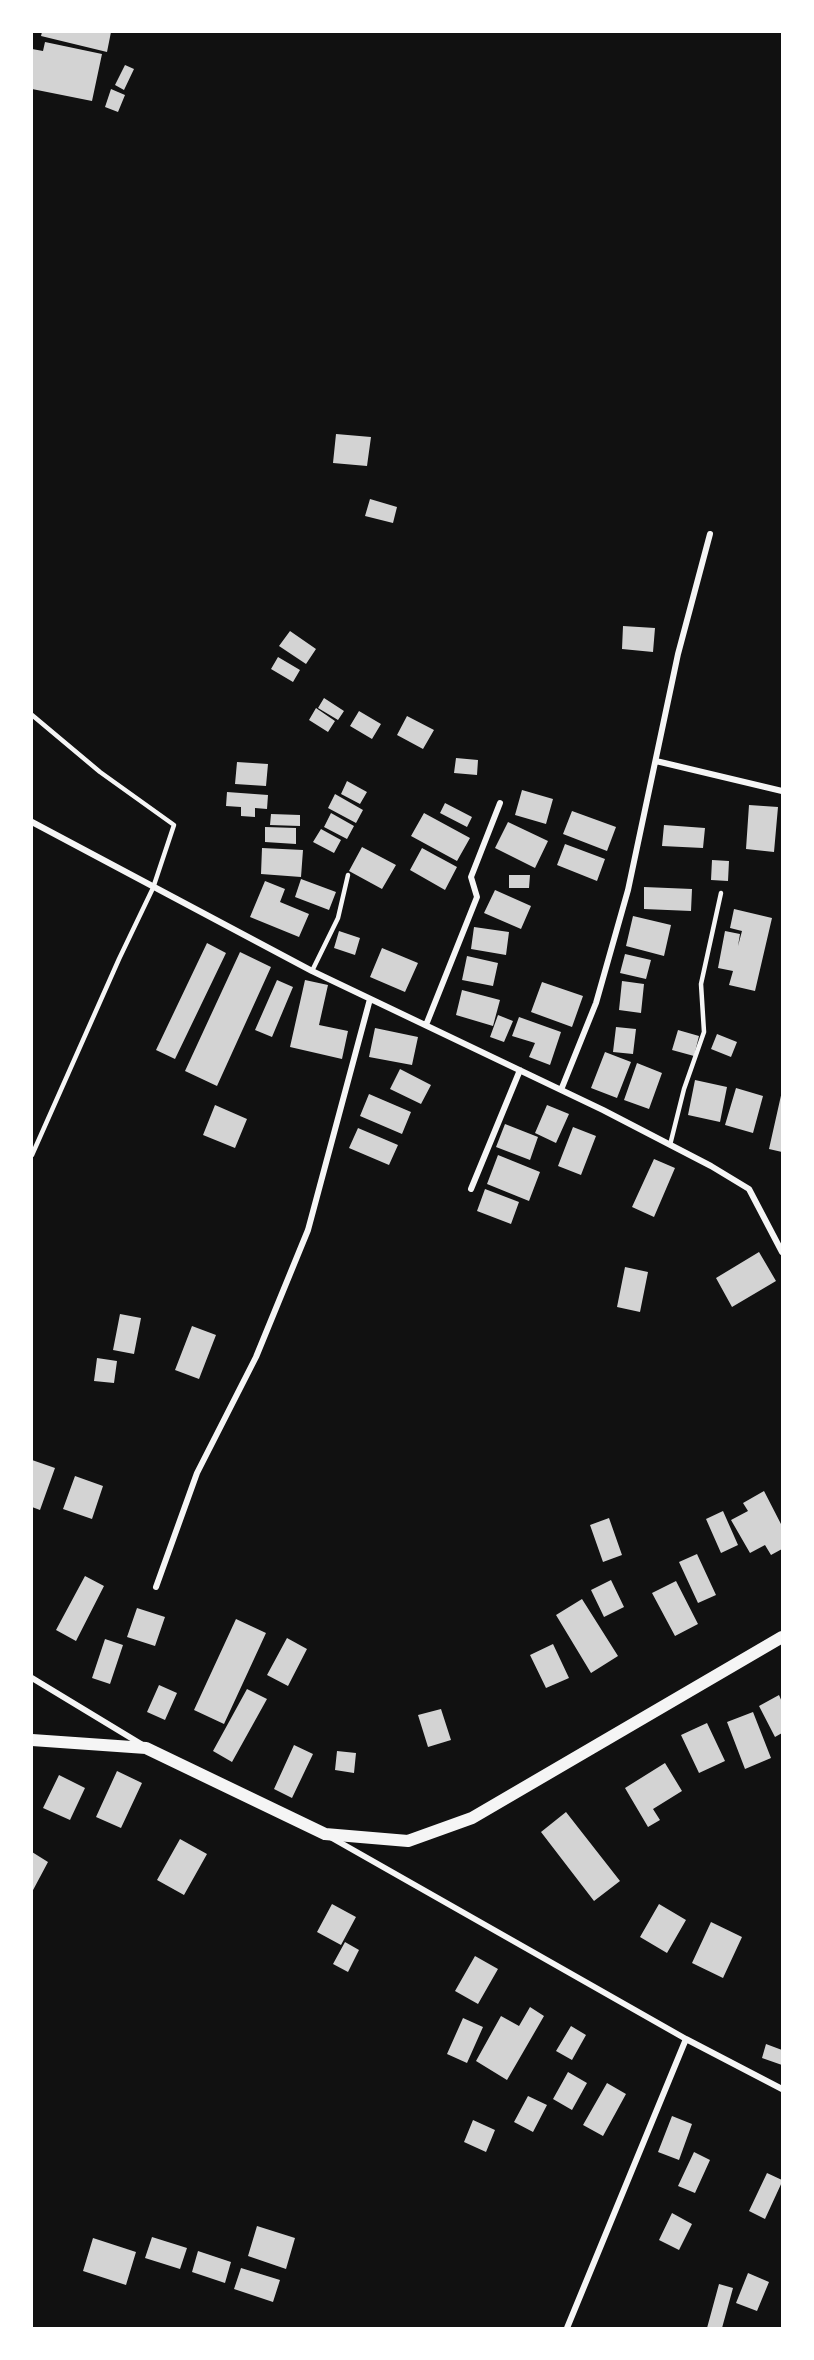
<!DOCTYPE html>
<style>
body{margin:0}
#map{position:relative;width:814px;height:2360px;overflow:hidden;background:#111;font-family:Lato,sans-serif}
canvas{display:block}
.frame{position:absolute;inset:0;border:33px solid #fff;pointer-events:none}
</style>
<div id="map">
<canvas width="814" height="2360"></canvas>
<div class="frame"></div>
</div>
<script>
const c = document.querySelector('canvas').getContext('2d');
c.lineJoin = 'round';
function paint(path, color) { c.fillStyle = color; c.fill(path, 'evenodd'); }
function stroke(path, color, width, dash) { c.strokeStyle = color; c.lineWidth = width; c.lineCap = dash ? 'butt' : 'round'; c.setLineDash(dash || []); c.stroke(path); }
const building = new Path2D(`
 M 42,32 L 111,32 L 107,52 L 41,36 Z
 M 45,42 L 102,54 L 92,101 L 32,89 L 32,49 L 43,51 Z
 M 125,65 L 134,69 L 124,90 L 115,85 Z
 M 111,89 L 125,95 L 118,112 L 105,107 Z
 M 336,434 L 371,437 L 367,466 L 333,463 Z
 M 370,499 L 397,507 L 393,523 L 365,516 Z
 M 623,626 L 655,628 L 653,652 L 622,649 Z
 M 290,631 L 316,649 L 306,664 L 279,646 Z
 M 278,657 L 300,670 L 293,682 L 271,669 Z
 M 324,698 L 344,711 L 338,720 L 318,708 Z
 M 316,708 L 335,721 L 328,732 L 309,720 Z
 M 359,711 L 381,724 L 372,739 L 350,726 Z
 M 407,716 L 434,730 L 423,749 L 397,735 Z
 M 456,758 L 478,760 L 477,775 L 454,773 Z
 M 237,762 L 268,764 L 266,786 L 235,784 Z
 M 347,781 L 367,792 L 360,804 L 341,794 Z
 M 522,790 L 553,799 L 546,824 L 515,815 Z
 M 227,792 L 268,795 L 267,809 L 255,808 L 255,817 L 241,816 L 241,807 L 226,806 Z
 M 335,794 L 363,810 L 356,823 L 328,808 Z
 M 445,803 L 472,817 L 467,827 L 440,813 Z
 M 749,805 L 778,807 L 774,852 L 746,849 Z
 M 572,811 L 616,827 L 607,851 L 563,834 Z
 M 331,813 L 354,826 L 347,839 L 324,827 Z
 M 424,813 L 470,838 L 457,861 L 411,836 Z
 M 271,814 L 300,815 L 300,826 L 270,825 Z
 M 508,822 L 548,841 L 535,868 L 495,848 Z
 M 664,825 L 705,828 L 703,848 L 662,846 Z
 M 265,827 L 296,828 L 296,844 L 265,842 Z
 M 321,829 L 341,840 L 334,853 L 313,842 Z
 M 565,844 L 605,859 L 597,881 L 557,865 Z
 M 362,847 L 396,865 L 382,889 L 349,871 Z
 M 262,848 L 303,850 L 301,877 L 261,874 Z
 M 422,848 L 457,867 L 445,890 L 410,870 Z
 M 712,860 L 729,861 L 728,881 L 711,880 Z
 M 509,875 L 530,875 L 529,888 L 509,888 Z
 M 301,879 L 336,892 L 329,910 L 295,897 Z
 M 265,881 L 285,889 L 280,902 L 309,914 L 299,937 L 250,917 Z
 M 644,887 L 692,889 L 691,911 L 644,909 Z
 M 495,890 L 531,906 L 521,929 L 484,913 Z
 M 734,909 L 772,918 L 755,991 L 729,985 L 733,971 L 718,968 L 725,931 L 740,934 L 738,946 L 742,931 L 730,928 Z
 M 633,916 L 671,925 L 664,956 L 626,946 Z
 M 474,927 L 509,932 L 506,955 L 471,949 Z
 M 339,931 L 360,938 L 355,955 L 334,948 Z
 M 207,943 L 226,953 L 175,1059 L 156,1050 Z
 M 382,948 L 418,963 L 405,992 L 370,977 Z
 M 240,952 L 271,967 L 217,1086 L 185,1071 Z
 M 625,954 L 651,960 L 646,979 L 620,973 Z
 M 467,956 L 498,963 L 493,986 L 462,980 Z
 M 277,980 L 293,987 L 272,1037 L 255,1030 Z
 M 305,980 L 328,985 L 319,1025 L 348,1031 L 342,1059 L 290,1047 Z
 M 622,981 L 644,984 L 641,1013 L 619,1010 Z
 M 542,982 L 583,996 L 572,1027 L 531,1012 Z
 M 462,990 L 500,1000 L 493,1026 L 456,1015 Z
 M 498,1015 L 513,1021 L 504,1042 L 490,1037 Z
 M 519,1017 L 561,1032 L 550,1065 L 529,1057 L 535,1043 L 512,1036 Z
 M 616,1027 L 636,1029 L 633,1054 L 613,1052 Z
 M 375,1028 L 418,1037 L 412,1065 L 369,1057 Z
 M 678,1030 L 699,1036 L 694,1056 L 672,1050 Z
 M 717,1034 L 737,1042 L 731,1057 L 711,1049 Z
 M 605,1052 L 631,1062 L 617,1098 L 591,1088 Z
 M 637,1063 L 662,1073 L 649,1109 L 624,1100 Z
 M 400,1069 L 431,1085 L 421,1104 L 390,1089 Z
 M 695,1080 L 727,1087 L 720,1122 L 688,1115 Z
 M 736,1088 L 763,1096 L 753,1133 L 725,1125 Z
 M 782,1091 L 782,1152 L 769,1149 Z
 M 369,1094 L 411,1112 L 402,1134 L 360,1116 Z
 M 215,1105 L 247,1119 L 235,1148 L 203,1135 Z
 M 547,1105 L 569,1114 L 556,1143 L 535,1133 Z
 M 505,1124 L 538,1137 L 530,1160 L 496,1147 Z
 M 573,1127 L 596,1136 L 581,1175 L 558,1166 Z
 M 358,1128 L 398,1145 L 389,1165 L 349,1148 Z
 M 498,1155 L 540,1172 L 529,1201 L 487,1184 Z
 M 654,1159 L 675,1168 L 654,1217 L 632,1207 Z
 M 485,1189 L 519,1202 L 511,1224 L 477,1211 Z
 M 759,1252 L 776,1281 L 732,1307 L 716,1278 Z
 M 625,1267 L 648,1272 L 640,1312 L 617,1307 Z
 M 120,1314 L 141,1318 L 134,1354 L 113,1350 Z
 M 192,1326 L 216,1335 L 199,1379 L 175,1370 Z
 M 97,1358 L 117,1361 L 114,1383 L 94,1381 Z
 M 32,1460 L 55,1468 L 40,1510 L 32,1507 Z
 M 75,1476 L 103,1486 L 92,1519 L 63,1509 Z
 M 764,1491 L 782,1526 L 782,1549 L 771,1555 L 765,1545 L 750,1553 L 731,1520 L 748,1511 L 743,1503 Z
 M 723,1511 L 738,1545 L 721,1553 L 706,1519 Z
 M 609,1518 L 622,1555 L 603,1562 L 590,1525 Z
 M 697,1554 L 716,1595 L 698,1603 L 679,1562 Z
 M 85,1576 L 104,1586 L 76,1641 L 56,1630 Z
 M 611,1580 L 624,1607 L 604,1617 L 591,1590 Z
 M 676,1581 L 698,1624 L 675,1636 L 652,1593 Z
 M 582,1599 L 618,1656 L 591,1673 L 556,1615 Z
 M 137,1608 L 165,1617 L 155,1646 L 127,1637 Z
 M 236,1619 L 266,1633 L 224,1724 L 194,1710 Z
 M 287,1638 L 307,1649 L 288,1686 L 267,1675 Z
 M 105,1639 L 123,1645 L 110,1684 L 92,1678 Z
 M 553,1644 L 569,1678 L 546,1688 L 530,1655 Z
 M 159,1685 L 177,1693 L 165,1720 L 147,1712 Z
 M 247,1689 L 267,1699 L 232,1762 L 213,1751 Z
 M 779,1695 L 782,1702 L 782,1733 L 775,1737 L 759,1706 Z
 M 441,1709 L 451,1740 L 428,1747 L 418,1715 Z
 M 753,1712 L 771,1758 L 745,1769 L 727,1722 Z
 M 707,1723 L 725,1761 L 699,1773 L 681,1735 Z
 M 294,1745 L 313,1754 L 292,1798 L 274,1789 Z
 M 337,1751 L 356,1753 L 354,1773 L 335,1770 Z
 M 665,1763 L 682,1791 L 653,1809 L 660,1820 L 648,1827 L 625,1788 Z
 M 117,1771 L 142,1783 L 121,1828 L 96,1817 Z
 M 59,1775 L 85,1788 L 70,1820 L 43,1808 Z
 M 566,1812 L 620,1881 L 594,1901 L 541,1832 Z
 M 180,1839 L 207,1854 L 184,1895 L 157,1880 Z
 M 32,1852 L 48,1862 L 32,1892 Z
 M 332,1904 L 356,1917 L 341,1945 L 317,1932 Z
 M 659,1904 L 686,1920 L 667,1953 L 640,1937 Z
 M 711,1922 L 742,1937 L 723,1978 L 692,1963 Z
 M 345,1942 L 359,1950 L 348,1972 L 333,1964 Z
 M 475,1956 L 498,1969 L 478,2004 L 455,1991 Z
 M 530,2007 L 544,2016 L 507,2080 L 476,2061 L 501,2016 L 519,2026 Z
 M 463,2018 L 483,2027 L 467,2063 L 447,2054 Z
 M 571,2026 L 586,2035 L 572,2060 L 556,2051 Z
 M 766,2044 L 782,2050 L 782,2065 L 762,2058 Z
 M 568,2072 L 587,2083 L 572,2110 L 553,2099 Z
 M 607,2083 L 626,2094 L 603,2136 L 583,2125 Z
 M 528,2096 L 547,2105 L 533,2132 L 514,2122 Z
 M 672,2116 L 692,2124 L 679,2160 L 658,2152 Z
 M 473,2120 L 495,2130 L 486,2152 L 464,2142 Z
 M 694,2152 L 710,2160 L 695,2193 L 678,2186 Z
 M 767,2173 L 782,2180 L 782,2182 L 765,2219 L 749,2211 Z
 M 672,2213 L 692,2224 L 679,2250 L 659,2240 Z
 M 257,2226 L 295,2238 L 286,2269 L 248,2256 Z
 M 152,2237 L 187,2248 L 180,2269 L 145,2258 Z
 M 93,2238 L 136,2252 L 126,2285 L 83,2271 Z
 M 198,2251 L 231,2262 L 225,2283 L 192,2272 Z
 M 241,2268 L 280,2280 L 273,2302 L 234,2289 Z
 M 748,2273 L 769,2282 L 757,2311 L 736,2303 Z
 M 719,2284 L 733,2288 L 722,2328 L 707,2328 Z`);
const service = new Path2D(`
 M 32,715 L 100,772 L 174,825 L 153,888 L 119,959 L 32,1155
 M 312,971 L 338,918 L 348,875
 M 670,1145 L 684,1089 L 704,1032 L 701,984 L 721,893`);
const minor = new Path2D(`
 M 656,761 L 782,791
 M 32,822 L 312,971 L 603,1110 L 711,1166 L 749,1189 L 782,1252
 M 426,1025 L 477,897 L 471,877 L 500,803
 M 561,1090 L 596,1003 L 628,890 L 678,654 L 710,534
 M 471,1189 L 520,1070
 M 156,1587 L 197,1473 L 256,1357 L 308,1230 L 370,999
 M 32,1678 L 141,1744
 M 332,1838 L 686,2039 L 782,2089
 M 567,2328 L 686,2039`);
const secondary = new Path2D(`
 M 32,1740 L 146,1748 L 325,1834 L 408,1841 L 472,1818 L 782,1637`);
paint(building, '#d3d3d3');
stroke(service, '#f5f5f5', 4.5);
stroke(minor, '#f5f5f5', 6);
stroke(secondary, '#f5f5f5', 12);
</script>
